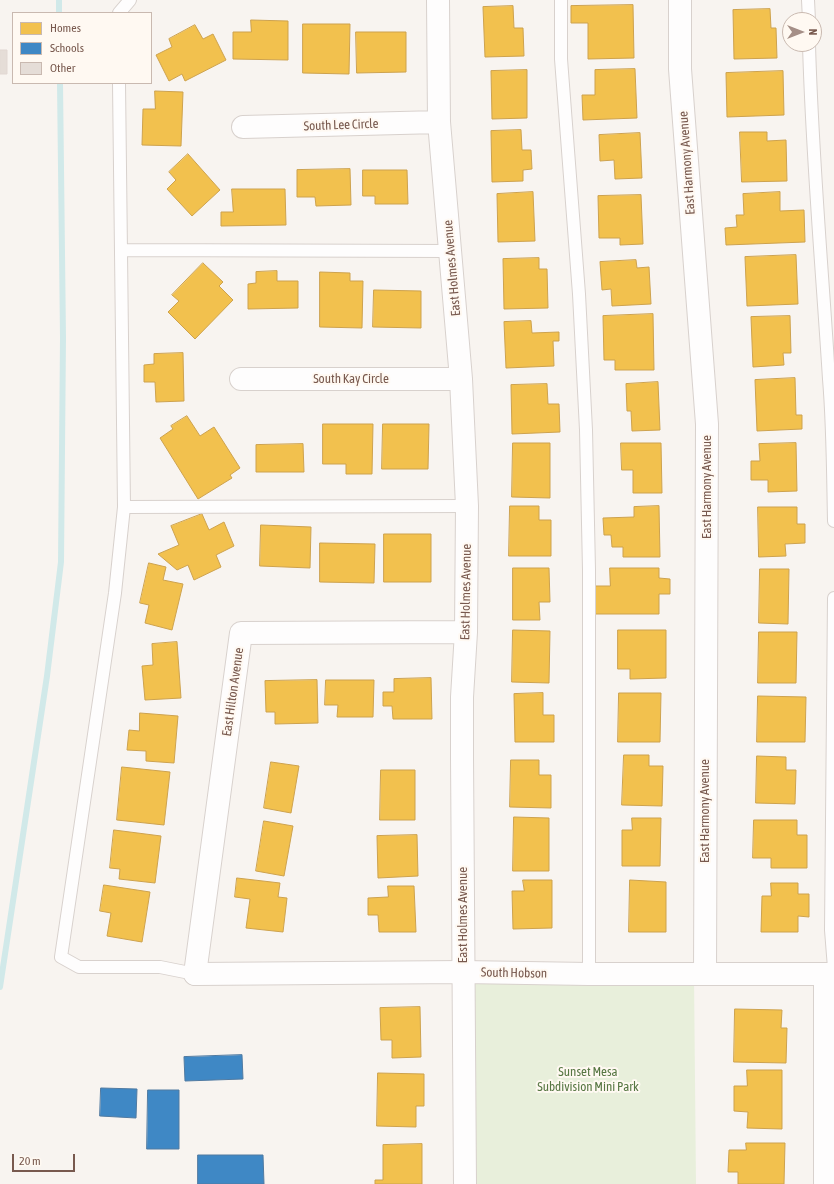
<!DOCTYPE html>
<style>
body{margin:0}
#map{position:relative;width:834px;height:1184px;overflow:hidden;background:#f8f4f0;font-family:"Asap Condensed",sans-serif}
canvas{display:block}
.legend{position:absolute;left:12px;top:12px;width:140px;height:72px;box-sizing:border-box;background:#fff9f2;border:1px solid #c9b9b0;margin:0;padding:5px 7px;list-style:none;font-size:12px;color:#78594e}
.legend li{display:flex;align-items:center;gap:8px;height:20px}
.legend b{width:20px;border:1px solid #c9b9b0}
.north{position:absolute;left:782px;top:12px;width:40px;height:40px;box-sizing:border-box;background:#fff9f2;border:1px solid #c9b9b0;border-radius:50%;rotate:90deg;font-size:11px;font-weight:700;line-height:16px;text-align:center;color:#78594e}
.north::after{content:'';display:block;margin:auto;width:14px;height:18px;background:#a58f87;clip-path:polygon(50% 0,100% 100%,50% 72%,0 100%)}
.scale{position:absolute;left:12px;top:1154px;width:63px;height:18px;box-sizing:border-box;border:2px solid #78594e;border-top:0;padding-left:5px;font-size:12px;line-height:14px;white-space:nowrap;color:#78594e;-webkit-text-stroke:3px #fff9f2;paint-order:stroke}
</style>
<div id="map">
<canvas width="834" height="1184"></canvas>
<ul class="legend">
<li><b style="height:11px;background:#f2c14e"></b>Homes</li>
<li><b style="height:11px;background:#3f88c5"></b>Schools</li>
<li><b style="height:11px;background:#e5ddd7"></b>Other</li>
</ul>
<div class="north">N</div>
<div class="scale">20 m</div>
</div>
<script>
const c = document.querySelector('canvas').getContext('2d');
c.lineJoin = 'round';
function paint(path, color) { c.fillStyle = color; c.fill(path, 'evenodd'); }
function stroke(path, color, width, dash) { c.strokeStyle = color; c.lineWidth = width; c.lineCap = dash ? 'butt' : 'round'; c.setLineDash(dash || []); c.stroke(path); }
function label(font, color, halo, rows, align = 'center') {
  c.font = font + ' "Asap Condensed",sans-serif'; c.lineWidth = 4; c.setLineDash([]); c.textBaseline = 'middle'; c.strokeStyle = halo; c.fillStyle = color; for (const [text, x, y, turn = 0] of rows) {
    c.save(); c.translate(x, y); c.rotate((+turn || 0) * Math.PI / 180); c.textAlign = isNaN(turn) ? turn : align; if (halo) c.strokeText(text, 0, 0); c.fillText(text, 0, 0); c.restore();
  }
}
const green = new Path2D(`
 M 463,972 L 694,974 L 696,1184 L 465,1184 Z`);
const homes = new Path2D(`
 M 633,5 L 634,58 L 588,59 L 588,23 L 571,23 L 571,6 Z
 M 513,6 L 514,28 L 523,28 L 524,56 L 485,57 L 483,7 Z
 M 770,9 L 771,28 L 776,28 L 777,58 L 734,59 L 733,10 Z
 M 251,20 L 288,21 L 288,60 L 233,59 L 233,32 L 251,32 Z
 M 303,24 L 350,24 L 349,74 L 303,73 Z
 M 195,25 L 203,39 L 213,34 L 226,60 L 185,81 L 182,74 L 169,81 L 156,55 L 172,47 L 169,39 Z
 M 356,32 L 406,32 L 406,72 L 357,73 Z
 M 635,69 L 637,118 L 583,120 L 582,95 L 595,95 L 595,70 Z
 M 527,70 L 527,118 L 492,119 L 491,71 Z
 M 783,71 L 784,115 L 727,117 L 726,73 Z
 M 155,91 L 183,92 L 181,146 L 142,145 L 143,109 L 155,109 Z
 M 521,130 L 522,150 L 531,150 L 532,169 L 523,170 L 523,181 L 492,182 L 491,131 Z
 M 740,132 L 767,132 L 767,141 L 786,140 L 787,181 L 742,182 Z
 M 640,133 L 642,178 L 615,179 L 614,160 L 600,161 L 599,135 Z
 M 188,154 L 220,190 L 192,216 L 167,189 L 176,180 L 169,172 Z
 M 350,169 L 351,205 L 316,206 L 315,197 L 297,197 L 297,170 Z
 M 363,170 L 407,170 L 408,204 L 375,204 L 375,196 L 363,196 Z
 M 232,189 L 285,189 L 286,225 L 221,226 L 221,212 L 233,212 Z
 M 533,192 L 535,241 L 498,242 L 497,194 Z
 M 780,192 L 780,211 L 804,210 L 805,242 L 726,245 L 725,228 L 737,227 L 736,215 L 744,215 L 743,194 Z
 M 641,195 L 643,244 L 620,245 L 620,238 L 599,238 L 598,196 Z
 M 796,255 L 798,304 L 747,306 L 745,257 Z
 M 539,258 L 539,269 L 547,269 L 548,308 L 504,309 L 503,259 Z
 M 636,260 L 637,268 L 649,267 L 651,304 L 612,306 L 611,289 L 602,290 L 600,262 Z
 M 203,263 L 223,282 L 219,286 L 233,300 L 195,339 L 168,312 L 179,301 L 172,295 Z
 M 277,271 L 277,281 L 298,281 L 298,308 L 248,309 L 248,284 L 256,283 L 256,272 Z
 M 320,272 L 350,273 L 350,281 L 363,281 L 362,328 L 320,327 Z
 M 374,290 L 421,291 L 421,328 L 373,327 Z
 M 653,314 L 654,370 L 615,370 L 615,360 L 604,360 L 603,316 Z
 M 790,316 L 791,353 L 783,353 L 784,365 L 753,367 L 751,317 Z
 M 531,321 L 532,333 L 559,332 L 559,341 L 553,341 L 554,366 L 506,368 L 504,322 Z
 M 183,353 L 184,401 L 156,402 L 155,382 L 144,382 L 144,365 L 154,364 L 154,354 Z
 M 795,378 L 796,415 L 802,415 L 802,429 L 757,431 L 755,380 Z
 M 658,382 L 660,430 L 632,431 L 631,411 L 627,411 L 626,384 Z
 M 547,384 L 548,404 L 559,404 L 560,432 L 512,434 L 511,385 Z
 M 187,416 L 200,436 L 214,427 L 240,468 L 230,475 L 232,478 L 198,499 L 160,438 L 173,429 L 171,426 Z
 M 323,424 L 373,424 L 372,474 L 346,474 L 346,464 L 323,464 Z
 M 383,424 L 429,424 L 428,469 L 382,469 Z
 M 513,443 L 550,443 L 550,498 L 512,497 Z
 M 621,443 L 661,443 L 662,493 L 633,493 L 633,470 L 622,470 Z
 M 796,443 L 797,491 L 768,492 L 768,480 L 751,480 L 751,461 L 760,461 L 759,444 Z
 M 303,444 L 304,472 L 256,472 L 256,445 Z
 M 510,506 L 539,506 L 539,520 L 551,520 L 551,556 L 509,556 Z
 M 659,506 L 660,557 L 623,557 L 623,547 L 612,547 L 611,535 L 604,535 L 603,518 L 634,517 L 634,507 Z
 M 758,507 L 797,507 L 797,524 L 805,524 L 805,543 L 785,544 L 786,556 L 759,557 Z
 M 202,514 L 209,530 L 224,522 L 234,546 L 216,555 L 221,567 L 194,580 L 188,565 L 177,570 L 158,554 L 179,545 L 171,526 Z
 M 261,525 L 311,527 L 310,568 L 260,566 Z
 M 384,534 L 431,534 L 431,582 L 384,582 Z
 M 320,543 L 375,544 L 374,583 L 320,582 Z
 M 149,563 L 166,567 L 163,580 L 183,584 L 172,630 L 145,623 L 149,605 L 140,603 Z
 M 513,568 L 549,568 L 550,602 L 539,602 L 540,620 L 513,620 Z
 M 610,568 L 659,568 L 659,578 L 670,579 L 670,594 L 659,594 L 659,614 L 595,614 L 595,586 L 610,586 Z
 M 760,569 L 789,569 L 788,624 L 759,623 Z
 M 513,630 L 550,631 L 549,683 L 512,682 Z
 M 618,630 L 666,630 L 666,678 L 630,679 L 630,669 L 618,669 Z
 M 759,632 L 797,632 L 796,683 L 758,683 Z
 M 177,642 L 181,698 L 145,700 L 142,666 L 153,665 L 152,644 Z
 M 431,678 L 432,719 L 393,719 L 392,706 L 383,706 L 383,692 L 394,692 L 394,679 Z
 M 317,680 L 318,723 L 275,724 L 275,712 L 266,712 L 265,681 Z
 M 326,680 L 374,680 L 373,717 L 337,717 L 338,705 L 325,705 Z
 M 543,693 L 543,715 L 554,715 L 554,742 L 515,742 L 514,694 Z
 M 619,693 L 661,693 L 660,742 L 618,742 Z
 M 758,696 L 806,697 L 805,742 L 757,742 Z
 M 140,713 L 178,716 L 174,763 L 146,761 L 146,751 L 127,750 L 129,730 L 139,731 Z
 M 624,755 L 649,755 L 649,766 L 663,766 L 662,806 L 622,805 Z
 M 757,756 L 786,757 L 786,770 L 796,770 L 795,804 L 756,803 Z
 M 511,760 L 539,760 L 539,775 L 551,775 L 551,808 L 510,807 Z
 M 271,762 L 299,766 L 291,813 L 264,808 Z
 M 122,767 L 170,772 L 164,825 L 117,820 Z
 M 381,770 L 415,770 L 415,820 L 380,820 Z
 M 514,817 L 549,818 L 549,871 L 513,871 Z
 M 632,818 L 661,818 L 660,866 L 622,866 L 622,830 L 632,830 Z
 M 754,820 L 797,820 L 797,835 L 807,835 L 807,868 L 771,868 L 771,858 L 753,858 Z
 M 264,821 L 293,826 L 284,876 L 256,871 Z
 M 114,830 L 161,836 L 155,883 L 119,879 L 120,869 L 110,868 Z
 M 417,835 L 418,876 L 378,878 L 377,836 Z
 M 237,878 L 280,883 L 278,897 L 287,898 L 283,932 L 246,928 L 250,899 L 235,897 Z
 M 523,880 L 552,880 L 552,928 L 513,929 L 512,891 L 524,891 Z
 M 630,880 L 666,882 L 666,932 L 629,932 Z
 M 771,883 L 798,883 L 798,894 L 809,894 L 809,917 L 798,916 L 798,932 L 761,932 L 762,896 L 771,896 Z
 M 104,885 L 150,892 L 142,942 L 107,936 L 111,913 L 100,911 Z
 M 388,886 L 414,886 L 416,932 L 379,932 L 378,915 L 368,915 L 368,898 L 388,897 Z
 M 420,1007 L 421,1057 L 392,1058 L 392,1040 L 381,1040 L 380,1008 Z
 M 735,1009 L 782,1010 L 781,1028 L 787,1028 L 786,1063 L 734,1062 Z
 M 747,1070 L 782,1070 L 782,1129 L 747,1128 L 748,1112 L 734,1111 L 734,1086 L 747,1086 Z
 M 378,1073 L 424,1074 L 424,1106 L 416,1106 L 416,1127 L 377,1126 Z
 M 746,1143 L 785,1143 L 784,1184 L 738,1184 L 738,1172 L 728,1172 L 729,1150 L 746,1150 Z
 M 422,1144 L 422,1184 L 375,1184 L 375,1180 L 383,1180 L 383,1145 Z`);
const schools = new Path2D(`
 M 242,1055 L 243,1079 L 185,1081 L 184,1057 Z
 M 101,1088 L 137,1089 L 136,1118 L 100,1116 Z
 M 148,1090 L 179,1090 L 179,1149 L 147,1149 Z
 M 198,1155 L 263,1155 L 264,1184 L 198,1184 Z`);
const stream = new Path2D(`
 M 59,0 L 59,13
 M 0,987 L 47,676 L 61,562 L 63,338 L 60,83`);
const building = new Path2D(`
 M 0,50 L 7,50 L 7,74 L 0,74 Z`);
const service = new Path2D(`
 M 561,0 L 561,59 L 579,294 L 586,430 L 589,570 L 589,974
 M 808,0 L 809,20
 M 119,13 L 130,0
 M 809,44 C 812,156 822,267 829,379 C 833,426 833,474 834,521
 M 119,83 L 124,507 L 115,593 L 61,957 L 79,967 L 160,967 L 195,974
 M 121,250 L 450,251
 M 124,507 L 467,506
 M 834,598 L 831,930 L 834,968`);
const minor = new Path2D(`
 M 438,0 L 439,122 L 461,379 L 467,506 L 466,632 L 462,697 L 462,757 L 465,1184
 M 680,0 L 680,69 L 707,424 L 705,974
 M 243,127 L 439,122
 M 241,379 L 461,379
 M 195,974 L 241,633 L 466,632
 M 825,1184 L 825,975`);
const tertiary = new Path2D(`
 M 195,974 L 463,972 L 589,974 L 834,974`);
const streetNames = [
 ["South Lee Circle",341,125,-2],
 ["East Harmony Avenue",687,163,-94],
 ["East Holmes Avenue",452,268,-95],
 ["South Kay Circle",351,379],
 ["East Harmony Avenue",707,487,-90],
 ["East Holmes Avenue",466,592,-89],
 ["East Hilton Avenue",233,692,-82],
 ["East Harmony Avenue",705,811,-90],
 ["East Holmes Avenue",463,915,-90],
 ["South Hobson",514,973,1]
];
const parkNames = [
 ["Sunset Mesa",588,1072],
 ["Subdivision Mini Park",588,1087]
];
paint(green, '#e8efdb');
paint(homes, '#f2c14e');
stroke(homes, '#cda24e', 1);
paint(schools, '#3f88c5');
stroke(schools, '#507aa1', 1);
stroke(stream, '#d1e9e9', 6);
paint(building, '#e5ddd7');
stroke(building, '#e1d7d2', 1);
stroke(service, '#d8d1cd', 14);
stroke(minor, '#d8d1cd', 24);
stroke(tertiary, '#d8d1cd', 24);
stroke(service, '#fefdfd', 12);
stroke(minor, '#fefdfd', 22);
stroke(tertiary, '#fefdfd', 22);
label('13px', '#78594e', '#fff9f2', streetNames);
label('13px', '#577743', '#fff9f2', parkNames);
</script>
